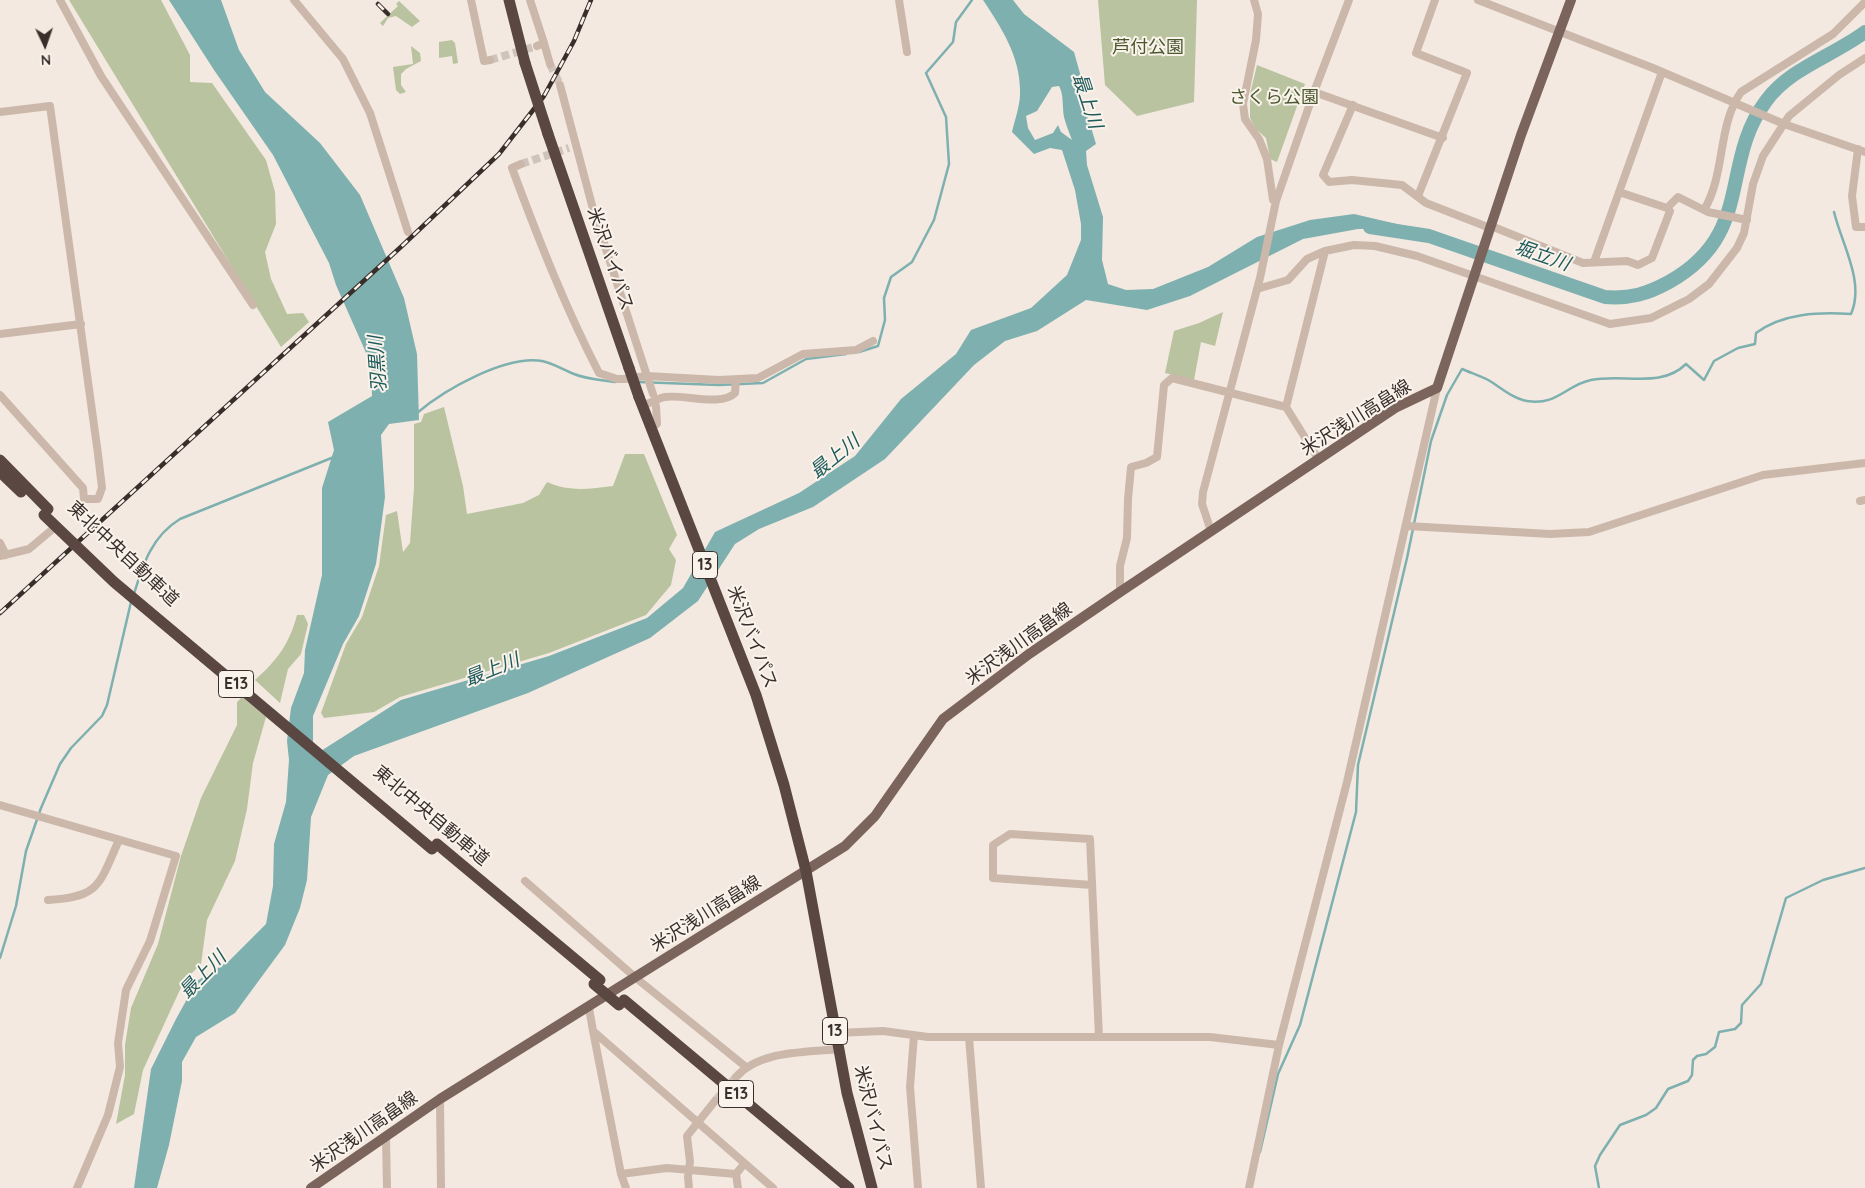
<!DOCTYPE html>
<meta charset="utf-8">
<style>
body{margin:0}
#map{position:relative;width:1865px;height:1188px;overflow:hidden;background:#f3e9e0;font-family:Quicksand,sans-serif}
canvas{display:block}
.north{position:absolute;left:20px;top:20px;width:50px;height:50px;-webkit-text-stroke:4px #faf3ec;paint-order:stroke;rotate:177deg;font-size:14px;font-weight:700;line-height:20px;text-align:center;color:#392e2a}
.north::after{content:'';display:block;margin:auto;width:18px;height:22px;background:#392e2a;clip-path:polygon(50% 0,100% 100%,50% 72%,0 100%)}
</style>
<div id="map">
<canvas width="1865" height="1188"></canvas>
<div class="north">N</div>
</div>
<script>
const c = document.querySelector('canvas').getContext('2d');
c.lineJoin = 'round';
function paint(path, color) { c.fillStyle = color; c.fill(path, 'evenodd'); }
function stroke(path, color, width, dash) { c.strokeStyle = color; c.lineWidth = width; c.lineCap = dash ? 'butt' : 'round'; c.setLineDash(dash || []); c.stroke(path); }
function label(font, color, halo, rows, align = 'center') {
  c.font = font + ' Quicksand,"Noto Sans JP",sans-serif'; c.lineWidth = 4; c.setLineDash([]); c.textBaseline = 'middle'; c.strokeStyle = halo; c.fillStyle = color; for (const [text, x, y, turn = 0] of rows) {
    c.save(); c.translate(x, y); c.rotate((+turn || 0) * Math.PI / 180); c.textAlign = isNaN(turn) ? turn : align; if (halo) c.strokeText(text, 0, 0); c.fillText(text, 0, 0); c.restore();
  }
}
const green = new Path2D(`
 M 69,0 L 161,0 L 190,55 L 190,82 L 212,83 L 266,160 L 275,192 L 276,224 L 265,252 L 271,279 L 287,314 L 303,313 L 309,322 L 281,347 Z
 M 1098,0 L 1197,0 L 1194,102 L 1137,116 L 1105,85 Z
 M 399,1 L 420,21 L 412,27 L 396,16 L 388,18 L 383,26 L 380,23 L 398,6 L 396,4 Z
 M 452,40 L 455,43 L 458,63 L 453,64 L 452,56 L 439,58 L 439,42 Z
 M 411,46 L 420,53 L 421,61 L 406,69 L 401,74 L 401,85 L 406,92 L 400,94 L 396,90 L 393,67 L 413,64 Z
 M 1257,65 L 1305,84 L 1277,162 L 1270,159 L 1266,138 L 1256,129 L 1250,118 L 1250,94 Z
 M 1223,312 L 1215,346 L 1201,342 L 1194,380 L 1165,373 L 1174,331 L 1199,323 Z
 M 444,407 L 463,486 L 467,514 L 523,503 L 539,495 L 547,482 C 569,492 589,489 613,486 L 625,454 L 644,454 L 677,535 L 669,549 L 676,560 L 671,585 L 646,615 L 549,653 L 400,697 L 374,712 L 324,718 L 321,713 L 346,644 L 362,617 L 379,566 L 386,515 L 397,511 L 403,552 L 410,543 L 414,488 L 414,424 L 421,422 L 424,414 Z
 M 297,615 L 304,615 L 308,624 L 301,654 L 288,669 L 280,703 L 255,680 C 277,660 289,645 297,615 Z
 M 242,697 L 266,717 L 253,763 L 247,809 L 235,861 L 207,920 L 201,964 L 184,981 L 143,1070 L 134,1114 L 116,1124 L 125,1075 L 125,1045 L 131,1008 L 158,944 L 181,856 L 201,798 L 237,725 L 237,702 Z`);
const water = new Path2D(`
 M 169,0 L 221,0 L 239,50 L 265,92 L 320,143 L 360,195 L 404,298 L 417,354 L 419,420 L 389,424 L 381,435 L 385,497 L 376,564 L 359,616 L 343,644 L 313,716 L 313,756 L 401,700 L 549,656 L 647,618 L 683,588 L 715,532 L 799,493 L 855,456 L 901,399 L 956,354 L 971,330 L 1031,308 L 1067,275 L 1081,240 L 1081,224 L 1075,190 L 1062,150 L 1050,148 L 1034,154 L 1012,132 C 1015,119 1021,103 1020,90 C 1020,56 1001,27 983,0 L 1013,0 L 1024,14 L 1074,52 L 1081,77 L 1082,97 L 1096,144 L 1086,151 L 1087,165 L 1103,217 L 1102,260 L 1108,284 L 1126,290 L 1153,289 L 1208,267 L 1257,237 L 1310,220 L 1354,214 L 1414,228 L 1358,229 L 1303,239 L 1190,296 L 1147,310 L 1086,300 L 1037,331 L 1005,341 L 974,365 L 885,459 L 813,507 L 759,529 L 735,544 L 698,601 L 650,638 L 528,693 L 354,756 L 328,775 L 311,817 L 307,880 L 300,908 L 285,945 L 235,1013 L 196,1037 L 182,1062 L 182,1081 L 169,1145 L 157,1188 L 134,1188 L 151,1069 L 176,1019 L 197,981 L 229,961 L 266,924 L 273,886 L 274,844 L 286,802 L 289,760 L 287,741 L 291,708 L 304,673 L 305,650 L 322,575 L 322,488 L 334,450 L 328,422 L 372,396 L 371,364 L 336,285 L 329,263 L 273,155 L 214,70 ZM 1059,86 C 1064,95 1062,106 1064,117 C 1066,125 1069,132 1072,140 L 1061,132 L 1058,125 L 1053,133 L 1035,140 L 1028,128 L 1026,116 L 1037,111 L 1052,87 Z`);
const stream = new Path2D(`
 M 859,352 L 878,346 L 885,320 L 884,298 L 891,277 L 912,262 L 934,220 L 949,164 L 946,117 L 926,73 L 953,42 L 956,22 L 972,0
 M 638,382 L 719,385 L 763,383 L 806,359 L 846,354
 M 417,413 C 444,390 505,355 542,361 C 553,363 563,370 574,374 C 586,379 602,380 615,382
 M 134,594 C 143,564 152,536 180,519 L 334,457
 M 0,958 L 16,906 L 26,851 L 41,808 L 60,764 L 71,748 L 102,716 L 107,705 L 131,602
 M 1260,1152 L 1278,1074 L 1300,1025 L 1356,812 L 1358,765 L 1407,558 L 1431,441 L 1447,395 L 1462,369 C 1471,373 1481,376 1490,381 C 1501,388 1514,399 1527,401 C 1557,406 1566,385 1591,380 C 1623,373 1661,389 1686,364 L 1704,380 L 1714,361 L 1738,348 L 1755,344 L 1756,333 C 1783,313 1819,312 1851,314 C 1865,282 1842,245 1834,212
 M 1599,1188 L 1595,1166 L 1600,1155 L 1620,1125 L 1646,1115 L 1656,1108 L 1668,1089 L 1688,1081 L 1692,1075 L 1693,1060 L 1697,1056 L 1706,1054 L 1715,1047 L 1719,1032 L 1735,1029 L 1741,1023 L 1742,1005 L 1761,984 L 1786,898 L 1823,880 L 1865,868`);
const river = new Path2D(`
 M 1370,227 L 1429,236 L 1605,297 C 1630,299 1647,294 1669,282 C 1755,234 1719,164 1766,101 C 1790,68 1833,56 1865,32`);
const minorTunnel = new Path2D(`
 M 490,60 L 537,46
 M 550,64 L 560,85
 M 521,164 L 569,148
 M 715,1101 L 736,1077`);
const minor = new Path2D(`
 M 60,0 L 101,76 L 253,305
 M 294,0 L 343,59 L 370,113 L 408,232
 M 471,0 L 484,61 L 490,60
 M 530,0 L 544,43 L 537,46
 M 899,0 L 907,52
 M 1254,0 L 1258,14 L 1256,40 L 1243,104 L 1245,119 L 1259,139 L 1267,159 L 1273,200 L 1276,201
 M 1478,0 L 1653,68 L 1784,124 L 1865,152
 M 544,43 L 550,64
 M 560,85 L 593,209 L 647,376 L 719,380 L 758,378 L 803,354 L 856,350 L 873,341
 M 1314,92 L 1443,138
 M 1353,105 L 1323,175 L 1329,182 L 1352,180 L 1402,185 L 1426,203 L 1490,228
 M 0,112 L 50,106 L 98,454 L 102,488 L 98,499 L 84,499 L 83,488 L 0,395
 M 1858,149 L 1852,196 L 1856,227 L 1865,227
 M 521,164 L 512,168 C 538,238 565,307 599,373 L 617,379 L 627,379
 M 1619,192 L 1667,208 L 1678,197 L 1708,212 L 1747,220
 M 1418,196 L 1467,73 L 1416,53 L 1435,0
 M 1704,210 C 1726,173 1717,126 1741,92 L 1833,34 L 1865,2
 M 1491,226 L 1583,263 L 1627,261 L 1638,265 L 1652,258 L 1670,211 L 1667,208
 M 1594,262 L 1662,72
 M 1257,289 L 1288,280 L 1307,259 L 1325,251 L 1354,245 L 1375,246 L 1417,256 L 1610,324 L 1651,318 L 1689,299 L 1709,284 L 1737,248 L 1744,233 L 1753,184 L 1763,156 L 1789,116 L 1839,75 L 1865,58
 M 0,334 L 81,324
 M 638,377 L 647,376 L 653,394
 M 643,406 C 650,403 658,398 665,397 C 684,394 721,407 735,393 L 736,380
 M 1286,407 L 1325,251
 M 652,426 L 657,424 L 656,406
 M 1860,501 L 1865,500
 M 1407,526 L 1550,534 L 1589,532 L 1763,475 L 1865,463
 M 1211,531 L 1202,504 L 1203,492 L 1260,278 L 1276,201 L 1314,92 L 1349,0
 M 0,543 L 6,555
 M 0,556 L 29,549 L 54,528
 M 1120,592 L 1120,566 L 1127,538 L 1128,499 L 1131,467 L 1146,463 L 1157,457 L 1164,385 L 1172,378 L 1286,407 L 1319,460
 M 0,805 L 176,856 L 150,941 L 126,990 L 118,1043 L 120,1067 L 108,1115 L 77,1188
 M 525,881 L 636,978 L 746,1067
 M 1092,885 L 993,878 L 993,845 L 1010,834 L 1090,839 L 1099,1037
 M 48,900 C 101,897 99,884 119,840
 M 589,1008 L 593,1031 L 773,1188
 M 593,1031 L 621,1174 L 626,1188
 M 836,1033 L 883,1031 L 928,1037 L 1210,1037 L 1279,1045
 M 914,1035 L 910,1087 L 918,1188
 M 969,1037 L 981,1188
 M 736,1077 C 760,1050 805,1053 838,1049
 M 440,1099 L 441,1188
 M 386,1137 L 387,1188
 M 621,1174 L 667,1168 L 736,1174
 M 689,1188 L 688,1177 L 690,1162 L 687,1136 L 715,1101
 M 738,1188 L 736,1174 L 744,1164
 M 1249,1188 L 1279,1045 L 1347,782 L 1437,388`);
const major = new Path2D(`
 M 311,1188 L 440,1099 L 845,846 L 875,816 L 943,719 L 1029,654 L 1120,592 L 1395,408 L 1437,388 L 1521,135 L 1571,0`);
const highway = new Path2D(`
 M 509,0 L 525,63
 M 548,134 L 629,368
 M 639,397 L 756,695 L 784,785 L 806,871 L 847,1093 L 872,1188
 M 0,460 L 48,509
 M 0,472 L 21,492
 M 437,844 L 600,980
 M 624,1000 L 849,1188`);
const rail = new Path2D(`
 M 378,4 L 388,14
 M 0,613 L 403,245 L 499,154 L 544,96 L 574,41 L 591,0`);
const highwayBridge = new Path2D(`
 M 525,63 L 548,134
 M 629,368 L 639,397
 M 44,515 L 114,582 L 432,849
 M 594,984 L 619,1005`);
const shields = [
 [705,565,25],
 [236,684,35],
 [835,1031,25],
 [736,1094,35]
];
const shieldNames = [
 ["13",705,565],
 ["E13",236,684],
 ["13",835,1031],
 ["E13",736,1094]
];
const parkNames = [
 ["芦付公園",1148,48],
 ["さくら公園",1274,98]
];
const streetNames = [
 ["米沢バイパス",610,259,71],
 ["米沢浅川高畠線",1356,418,-32],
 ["東北中央自動車道",123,554,43],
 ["米沢バイパス",752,637,69],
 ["米沢浅川高畠線",1019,644,-36],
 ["東北中央自動車道",431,816,40],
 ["米沢浅川高畠線",706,914,-32],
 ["米沢バイパス",873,1118,76],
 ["米沢浅川高畠線",364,1132,-35]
];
const waterNames = [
 ["最上川",1087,101,72],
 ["堀立川",1542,256,19],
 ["羽黒川",378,364,-94],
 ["最上川",835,457,-39],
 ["最上川",492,670,-22],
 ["最上川",203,975,-46]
];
paint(green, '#b9c39f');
paint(water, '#7eb0af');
stroke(stream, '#7eb0af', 2.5);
stroke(river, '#7eb0af', 14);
stroke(minorTunnel, '#cec4bc', 8, [8, 4]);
stroke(minor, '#ccb8ab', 8);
stroke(major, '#7b645b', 10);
stroke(highway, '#5a4741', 11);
stroke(rail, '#392e2a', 4.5);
stroke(rail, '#faf3ec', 2.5, [8]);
stroke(highwayBridge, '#5a4741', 11);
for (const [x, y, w] of shields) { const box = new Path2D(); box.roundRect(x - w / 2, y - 13.5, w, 27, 4); c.fillStyle = '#faf3ec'; c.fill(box); stroke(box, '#392e2a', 1); }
label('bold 16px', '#392e2a', null, shieldNames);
label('18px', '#4b582e', '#faf3ec', parkNames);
label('18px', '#392e2a', '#faf3ec', streetNames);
label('italic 19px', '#1f5b5b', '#faf3ec', waterNames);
</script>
